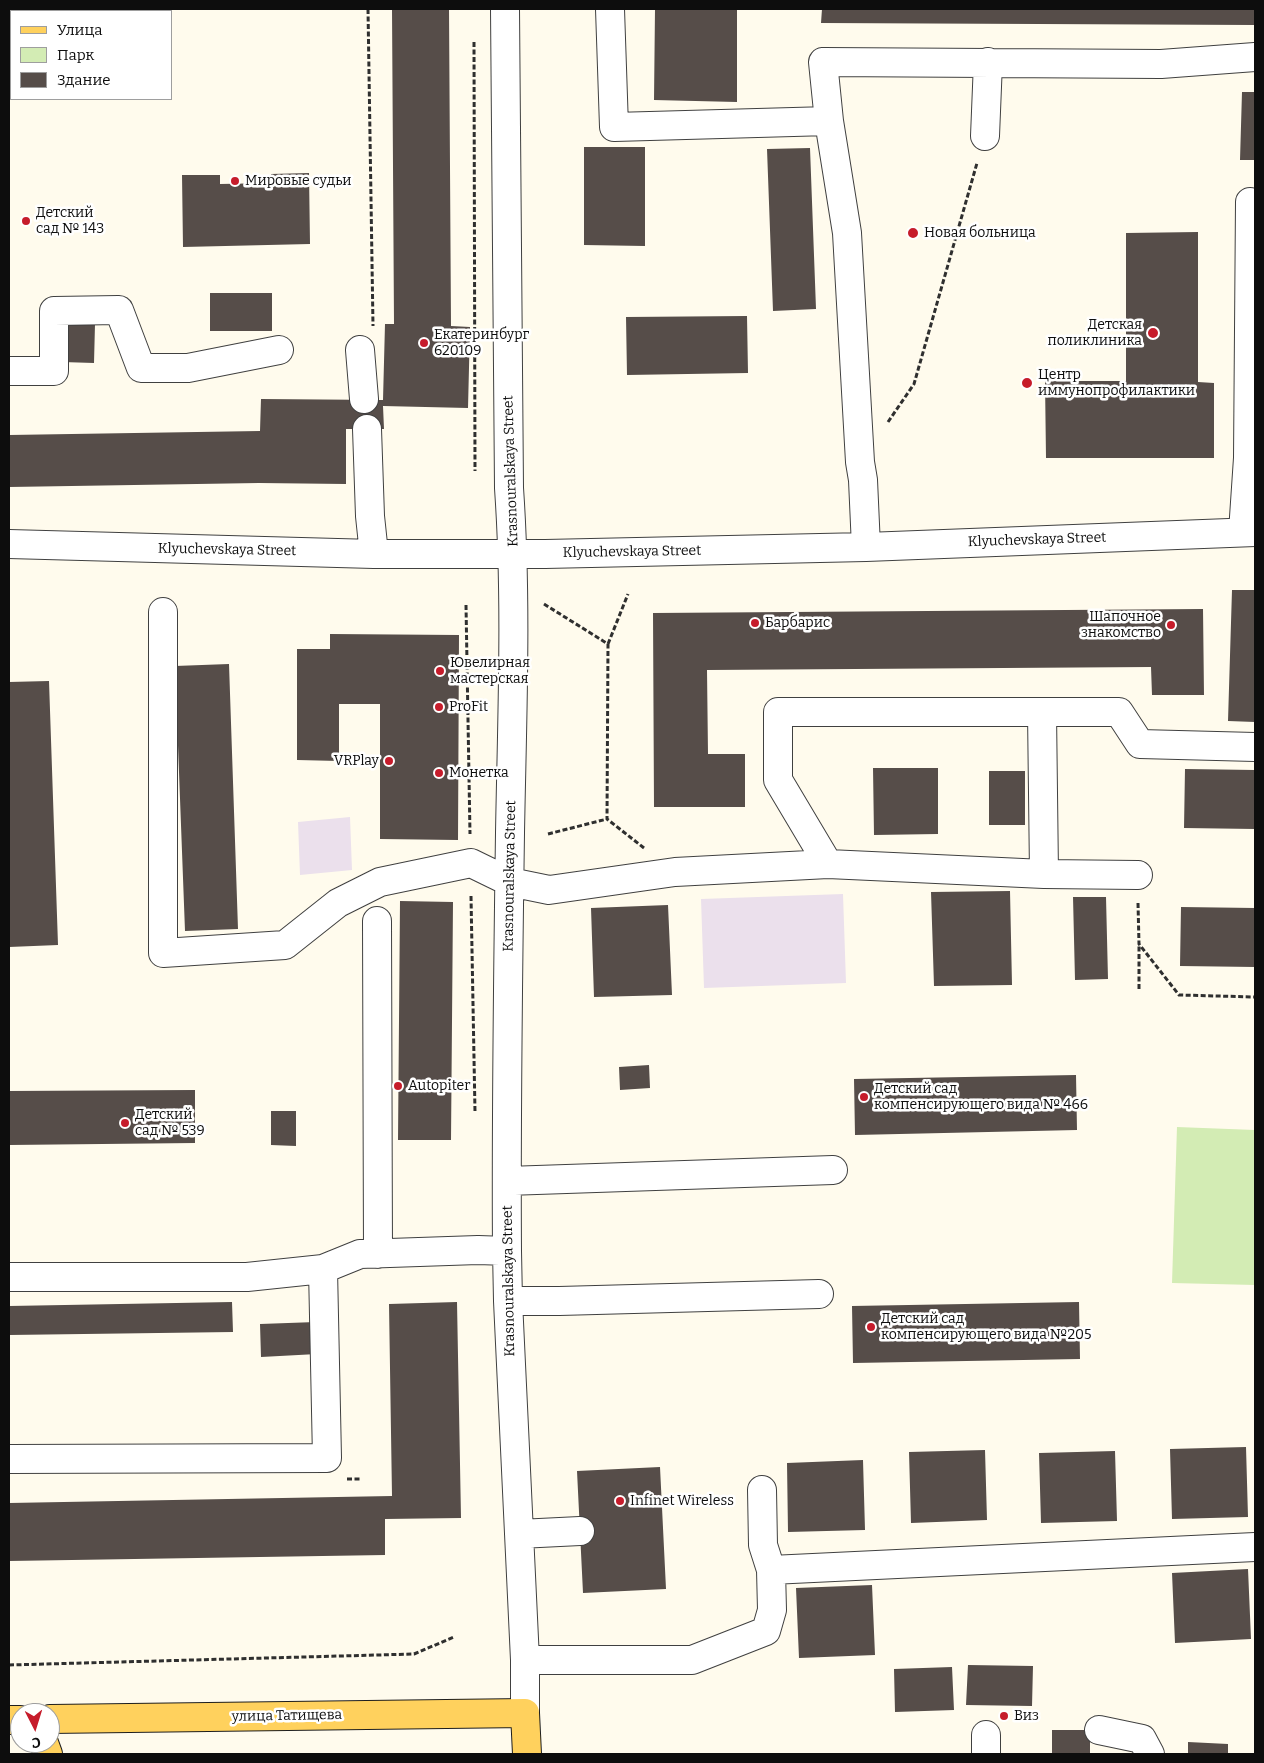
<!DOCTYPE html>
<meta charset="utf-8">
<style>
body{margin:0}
#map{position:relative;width:1264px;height:1763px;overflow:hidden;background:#fffbed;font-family:Bitter,serif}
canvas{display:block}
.frame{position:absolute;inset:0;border:10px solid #0d0d0d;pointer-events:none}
.legend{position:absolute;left:10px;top:10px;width:162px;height:90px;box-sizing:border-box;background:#fff;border:1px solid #9e9e9e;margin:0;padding:6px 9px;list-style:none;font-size:15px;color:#0d0d0d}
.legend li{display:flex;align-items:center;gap:10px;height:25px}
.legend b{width:25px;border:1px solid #9e9e9e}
.north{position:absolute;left:10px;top:1703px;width:50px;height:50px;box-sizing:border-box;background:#fff;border:1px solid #9e9e9e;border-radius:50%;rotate:175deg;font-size:14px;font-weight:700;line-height:20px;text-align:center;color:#0d0d0d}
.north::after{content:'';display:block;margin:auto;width:18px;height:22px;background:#c61c2b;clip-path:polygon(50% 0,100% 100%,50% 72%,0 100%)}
</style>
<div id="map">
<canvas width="1264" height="1763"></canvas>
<div class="frame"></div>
<ul class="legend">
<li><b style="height:6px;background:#ffd15d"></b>Улица</li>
<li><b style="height:14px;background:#d3ecb4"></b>Парк</li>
<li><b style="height:14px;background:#564d49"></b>Здание</li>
</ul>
<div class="north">С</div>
</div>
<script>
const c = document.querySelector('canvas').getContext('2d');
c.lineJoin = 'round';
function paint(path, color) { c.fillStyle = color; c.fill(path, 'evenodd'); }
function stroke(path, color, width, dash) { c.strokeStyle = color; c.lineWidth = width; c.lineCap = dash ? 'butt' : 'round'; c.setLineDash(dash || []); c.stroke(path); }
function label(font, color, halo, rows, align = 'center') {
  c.font = font + ' Bitter,serif'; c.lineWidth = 5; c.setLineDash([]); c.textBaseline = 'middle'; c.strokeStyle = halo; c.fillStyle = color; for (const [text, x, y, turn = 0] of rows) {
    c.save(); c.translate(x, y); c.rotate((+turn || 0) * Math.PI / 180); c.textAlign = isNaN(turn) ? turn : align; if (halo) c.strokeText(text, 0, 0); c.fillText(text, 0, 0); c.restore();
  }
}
const industrial = new Path2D(`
 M 350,817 L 352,870 L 300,875 L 298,822 Z
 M 843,894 L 846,983 L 704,988 L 701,899 Z`);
const green = new Path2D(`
 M 1177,1127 L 1255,1130 L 1255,1285 L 1172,1283 Z`);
const building = new Path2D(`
 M 392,9 L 449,9 L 451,326 L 470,327 L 468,408 L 383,406 L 384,429 L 346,429 L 346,484 L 259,483 L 9,487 L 9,435 L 260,431 L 261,399 L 383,400 L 385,324 L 394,324 Z
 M 655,9 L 737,9 L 737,102 L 654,100 Z
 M 822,9 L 1255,9 L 1255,25 L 821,23 Z
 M 1242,92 L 1255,92 L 1255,160 L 1240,160 Z
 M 584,147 L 645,147 L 645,246 L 584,245 Z
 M 810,148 L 816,309 L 773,311 L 767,149 Z
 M 309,173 L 310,244 L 183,247 L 182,175 L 220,175 L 220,184 L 271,183 L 271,174 Z
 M 1198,232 L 1198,382 L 1214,383 L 1214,458 L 1046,458 L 1045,381 L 1126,381 L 1126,233 Z
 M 210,293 L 272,293 L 272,331 L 210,331 Z
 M 747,316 L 748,373 L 627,375 L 626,317 Z
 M 63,323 L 95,324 L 94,363 L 62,362 Z
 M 1232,590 L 1255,590 L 1255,722 L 1228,721 Z
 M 1203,609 L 1204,695 L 1152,695 L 1151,667 L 707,670 L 708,754 L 745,754 L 745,807 L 654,807 L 653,613 Z
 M 330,634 L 459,635 L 458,840 L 380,839 L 380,704 L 339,704 L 339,761 L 297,760 L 297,649 L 330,649 Z
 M 229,664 L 238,929 L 185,931 L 175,666 Z
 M 49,681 L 58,945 L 9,947 L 9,682 Z
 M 873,768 L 938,768 L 938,834 L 874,835 Z
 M 1185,769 L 1255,770 L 1255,829 L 1184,828 Z
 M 989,771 L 1025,771 L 1025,825 L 989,825 Z
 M 1010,891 L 1012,985 L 934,986 L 931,892 Z
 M 1073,897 L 1106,897 L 1108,979 L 1075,980 Z
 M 400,901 L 453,902 L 451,1140 L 398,1140 Z
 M 668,905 L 672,995 L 594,997 L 591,908 Z
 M 1181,907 L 1255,908 L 1255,967 L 1180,966 Z
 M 649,1065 L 650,1088 L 620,1090 L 619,1067 Z
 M 1076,1075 L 1077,1130 L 855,1135 L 854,1079 Z
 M 195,1090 L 195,1143 L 9,1145 L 9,1091 Z
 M 271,1111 L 296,1111 L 296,1146 L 271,1145 Z
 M 232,1302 L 233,1332 L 9,1335 L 9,1306 Z
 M 457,1302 L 461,1518 L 385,1519 L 385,1555 L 9,1561 L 9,1503 L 392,1496 L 389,1304 Z
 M 1079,1302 L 1080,1359 L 853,1363 L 852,1306 Z
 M 316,1322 L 317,1354 L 261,1357 L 260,1324 Z
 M 1246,1447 L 1248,1517 L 1172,1519 L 1170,1449 Z
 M 985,1450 L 987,1520 L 911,1523 L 909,1452 Z
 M 1115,1451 L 1117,1521 L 1041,1523 L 1039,1453 Z
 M 863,1460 L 865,1530 L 788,1532 L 787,1463 Z
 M 660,1467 L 666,1589 L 583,1593 L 577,1471 Z
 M 1248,1569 L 1251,1639 L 1175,1643 L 1172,1573 Z
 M 872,1585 L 875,1655 L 799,1658 L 796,1588 Z
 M 968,1665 L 1033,1666 L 1032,1706 L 966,1705 Z
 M 952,1667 L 954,1710 L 895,1712 L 894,1669 Z
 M 1052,1730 L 1090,1730 L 1090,1754 L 1052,1754 Z
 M 1188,1742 L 1228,1744 L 1228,1754 L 1188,1754 Z`);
const path = new Path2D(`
 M 368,9 L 373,326
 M 474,42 L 475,471
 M 888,422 L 914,384 L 977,163
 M 544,604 L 608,644 L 607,819 L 644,848
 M 466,605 L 470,834
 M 608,644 L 628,594
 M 548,834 L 607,819
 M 471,896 L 475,1112
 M 1138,903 L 1139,944 L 1179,995 L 1255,997
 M 1139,989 L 1139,945
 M 347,1479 L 362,1479
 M 9,1665 L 414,1654 L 454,1637`);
const minor = new Path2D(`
 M 505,9 L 509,488 C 517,603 512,718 510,833 C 508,972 506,1112 507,1251 L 508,1301 L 525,1660 L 525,1713
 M 610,9 L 614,127 L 829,121
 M 985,136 L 988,62
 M 360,350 L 364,399
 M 9,371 L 54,371 L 54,311 L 119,310 L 141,368 L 188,368 L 279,350
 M 367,429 L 370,516 L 374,554
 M 1243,532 L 1248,458 L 1250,202
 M 9,544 L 374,554 L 545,554 L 866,547 L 1255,532
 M 866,547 L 863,480 L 860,462 L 847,233 L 829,121 L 823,62 L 1161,64 L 1255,57
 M 163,612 L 163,953 L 285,945 L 338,903 L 380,882 L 471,863 L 510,882 L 549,890 L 675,872 L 828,864 L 1044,874 L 1138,875
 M 1042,712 L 1044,874
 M 828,864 L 778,780 L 778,712 L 1119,712 L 1140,744 L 1255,747
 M 377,921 L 378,1254
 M 507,1181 L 833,1170
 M 9,1277 L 247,1277 L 323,1269 L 360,1254 L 478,1250 L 507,1251
 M 508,1301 L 559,1301 L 819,1294
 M 9,1459 L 327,1458 L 323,1269
 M 519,1534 L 580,1531
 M 771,1570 L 1255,1547
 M 525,1660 L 692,1660 L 766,1631 L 772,1610 L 771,1570 L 763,1545 L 762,1490
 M 1099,1730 L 1142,1739 L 1150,1754
 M 986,1754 L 986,1735`);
const major = new Path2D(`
 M 50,1719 L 525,1713 L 527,1754
 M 9,1720 L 20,1720
 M 44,1743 L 48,1754`);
const markers = [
 [235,181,5,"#c61c2b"],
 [26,221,5,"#c61c2b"],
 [913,233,6,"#c61c2b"],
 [1153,333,6,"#c61c2b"],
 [424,343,5,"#c61c2b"],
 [1027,383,6,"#c61c2b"],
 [755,623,5,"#c61c2b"],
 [1171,625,5,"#c61c2b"],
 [440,671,5,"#c61c2b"],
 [439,707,5,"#c61c2b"],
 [389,761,5,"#c61c2b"],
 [439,773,5,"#c61c2b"],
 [398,1086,5,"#c61c2b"],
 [864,1097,5,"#c61c2b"],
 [125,1123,5,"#c61c2b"],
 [871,1327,5,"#c61c2b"],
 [620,1501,5,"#c61c2b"],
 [1004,1716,5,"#c61c2b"]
];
const poiNames = [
 ["Мировые судьи",245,181],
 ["Детский",36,213],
 ["сад № 143",36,229],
 ["Новая больница",924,233],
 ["Детская",1142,325,"right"],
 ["поликлиника",1142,341,"right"],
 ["Екатеринбург",434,335],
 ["620109",434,351],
 ["Центр",1038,375],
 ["иммунопрофилактики",1038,391],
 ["Шапочное",1161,617,"right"],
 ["знакомство",1161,633,"right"],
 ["Барбарис",765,623],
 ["Ювелирная",450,663],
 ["мастерская",450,679],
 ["ProFit",449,707],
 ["VRPlay",379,761,"right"],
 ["Монетка",449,773],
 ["Autopiter",408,1086],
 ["Детский сад",874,1089],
 ["компенсирующего вида № 466",874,1105],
 ["Детский",135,1115],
 ["сад № 539",135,1131],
 ["Детский сад",881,1319],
 ["компенсирующего вида №205",881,1335],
 ["Infinet Wireless",630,1501],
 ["Виз",1014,1716]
];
const streetNames = [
 ["Krasnouralskaya Street",511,471,-92],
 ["Klyuchevskaya Street",1037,540,-2],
 ["Klyuchevskaya Street",227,550,1],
 ["Klyuchevskaya Street",632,552,-1],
 ["Krasnouralskaya Street",510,876,-89],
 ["Krasnouralskaya Street",509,1281,-91],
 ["улица Татищева",287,1716,-1]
];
paint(industrial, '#ebe0ec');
paint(green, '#d3ecb4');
paint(building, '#564d49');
stroke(minor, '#404040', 30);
stroke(major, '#1e1e1e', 30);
stroke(path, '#2f2f2f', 3, [5, 2.5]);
stroke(minor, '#fff', 28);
stroke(major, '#ffd15d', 28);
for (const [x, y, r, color] of markers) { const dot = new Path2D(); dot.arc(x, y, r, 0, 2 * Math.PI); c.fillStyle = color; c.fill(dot); stroke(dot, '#fff', 2); }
label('14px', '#0d0d0d', '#fff', poiNames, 'left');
label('14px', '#0d0d0d', '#fff', streetNames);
</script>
